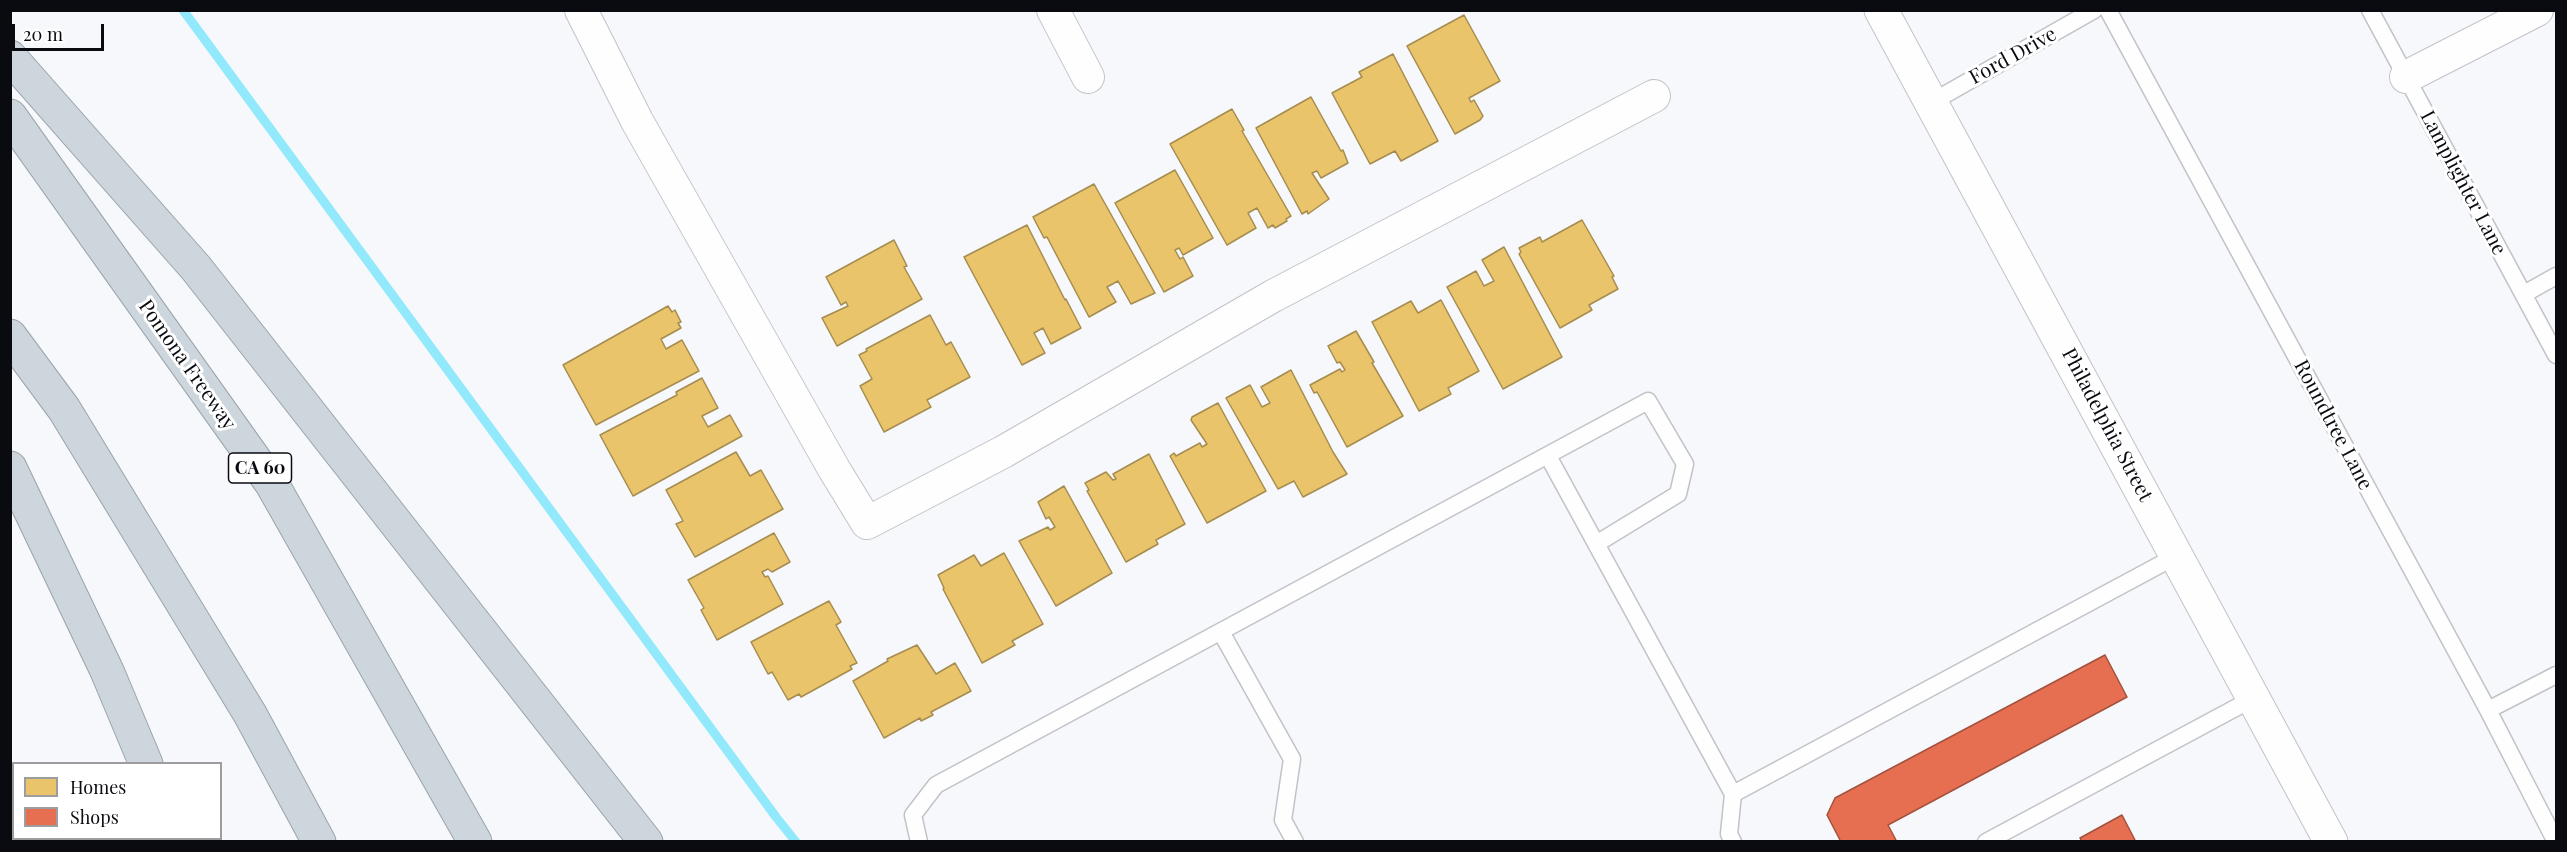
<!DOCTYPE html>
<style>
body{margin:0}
#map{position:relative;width:2567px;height:852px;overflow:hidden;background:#f6f8fb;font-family:"Playfair Display",serif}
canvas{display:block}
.frame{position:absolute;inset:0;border:12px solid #090b11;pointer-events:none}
.legend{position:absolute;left:12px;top:762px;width:210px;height:78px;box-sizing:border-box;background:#fff;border:2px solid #9d9da0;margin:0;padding:8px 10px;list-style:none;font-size:18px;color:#090b11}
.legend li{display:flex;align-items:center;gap:12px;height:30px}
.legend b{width:30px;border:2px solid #9d9da0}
.scale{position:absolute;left:12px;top:24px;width:92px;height:27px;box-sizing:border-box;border:3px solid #090b11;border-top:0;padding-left:8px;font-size:18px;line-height:21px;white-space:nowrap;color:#090b11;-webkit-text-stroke:4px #fff;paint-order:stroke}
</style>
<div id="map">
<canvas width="2567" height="852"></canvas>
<div class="frame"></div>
<ul class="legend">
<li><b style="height:16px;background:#e9c46a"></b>Homes</li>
<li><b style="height:16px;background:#e76f51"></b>Shops</li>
</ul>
<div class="scale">20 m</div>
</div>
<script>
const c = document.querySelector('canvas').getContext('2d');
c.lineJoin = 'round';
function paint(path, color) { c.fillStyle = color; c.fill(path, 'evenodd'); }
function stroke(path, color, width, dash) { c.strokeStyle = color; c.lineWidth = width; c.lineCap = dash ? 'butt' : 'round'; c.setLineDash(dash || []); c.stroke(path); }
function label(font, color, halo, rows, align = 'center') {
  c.font = font + ' "Playfair Display",serif'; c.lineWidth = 6; c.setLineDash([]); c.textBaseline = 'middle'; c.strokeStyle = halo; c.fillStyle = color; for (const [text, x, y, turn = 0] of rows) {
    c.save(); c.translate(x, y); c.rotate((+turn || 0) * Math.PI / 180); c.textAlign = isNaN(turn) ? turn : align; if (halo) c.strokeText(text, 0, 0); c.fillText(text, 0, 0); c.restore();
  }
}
const homes = new Path2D(`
 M 1464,15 L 1500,81 L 1469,98 L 1471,102 L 1474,100 L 1483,116 L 1480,120 L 1455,134 L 1407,46 Z
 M 1393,54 L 1438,141 L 1401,161 L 1395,151 L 1370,164 L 1332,93 L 1362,77 L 1359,72 Z
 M 1311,97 L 1341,151 L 1343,150 L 1348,163 L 1321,178 L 1317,171 L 1312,173 L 1329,199 L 1308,214 L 1307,211 L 1302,214 L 1256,128 Z
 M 1232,109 L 1244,130 L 1242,131 L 1291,216 L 1286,219 L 1287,221 L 1275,228 L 1273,225 L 1268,228 L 1257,208 L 1248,213 L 1256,228 L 1227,245 L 1170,144 Z
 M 1175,170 L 1213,238 L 1183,255 L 1179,248 L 1175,250 L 1180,259 L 1183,257 L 1193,276 L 1164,292 L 1115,203 Z
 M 1094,184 L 1155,293 L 1131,304 L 1118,281 L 1107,287 L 1116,302 L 1089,317 L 1047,237 L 1044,238 L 1033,217 Z
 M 1582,220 L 1614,276 L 1612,277 L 1618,289 L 1589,305 L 1592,310 L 1560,328 L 1519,254 L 1521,252 L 1519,248 L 1540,237 L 1542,242 Z
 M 1027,225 L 1065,300 L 1066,299 L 1081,328 L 1051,344 L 1043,328 L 1034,333 L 1045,353 L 1022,365 L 964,257 Z
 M 894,240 L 907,266 L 904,267 L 922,299 L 837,346 L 822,318 L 848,306 L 846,302 L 841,305 L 826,277 Z
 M 1504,247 L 1562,357 L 1503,389 L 1447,287 L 1476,271 L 1484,286 L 1494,281 L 1482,260 Z
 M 1441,300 L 1479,371 L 1448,388 L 1451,394 L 1419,411 L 1372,322 L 1411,301 L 1418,313 Z
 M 668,306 L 672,312 L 675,310 L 681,322 L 678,323 L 681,328 L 661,339 L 666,349 L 682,340 L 699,371 L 596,425 L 563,365 Z
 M 930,315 L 946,345 L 951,342 L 970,377 L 927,400 L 931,407 L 884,432 L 860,386 L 872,379 L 859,355 L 867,351 L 866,349 Z
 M 1356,331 L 1374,362 L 1372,363 L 1403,416 L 1347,447 L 1317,392 L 1314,393 L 1310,385 L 1340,369 L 1342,372 L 1345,370 L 1340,362 L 1337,363 L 1328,346 Z
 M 1291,370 L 1333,452 L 1347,474 L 1303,497 L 1294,481 L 1278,489 L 1226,398 L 1250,385 L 1262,407 L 1270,403 L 1261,387 Z
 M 702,378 L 718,408 L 702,416 L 708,427 L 730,415 L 742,436 L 633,496 L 600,435 L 677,395 L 676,392 Z
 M 1218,403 L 1266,491 L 1207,523 L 1170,456 L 1174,453 L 1176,456 L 1200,443 L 1202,447 L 1207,444 L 1191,420 L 1192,417 Z
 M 736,452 L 750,476 L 761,470 L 783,509 L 695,557 L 676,524 L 683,521 L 666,490 Z
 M 1149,454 L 1185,524 L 1156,540 L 1158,544 L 1126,562 L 1087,491 L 1089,490 L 1085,483 L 1106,472 L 1113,480 L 1116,479 L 1113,474 Z
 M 1064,486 L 1112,573 L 1056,606 L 1019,541 L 1048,527 L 1050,530 L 1055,527 L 1049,517 L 1046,519 L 1038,502 Z
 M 774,533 L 790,562 L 772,572 L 768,569 L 762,572 L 765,577 L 768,576 L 783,604 L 717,640 L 701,610 L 704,608 L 688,580 Z
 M 1004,553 L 1043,624 L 1012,641 L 1015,645 L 982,663 L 943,589 L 944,588 L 938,575 L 974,555 L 981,566 Z
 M 829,601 L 841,622 L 836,625 L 857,663 L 850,666 L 852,669 L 801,697 L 799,694 L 788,700 L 772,672 L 768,674 L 751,642 Z
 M 917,645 L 936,674 L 955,663 L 971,691 L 931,712 L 933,715 L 921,721 L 920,718 L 884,738 L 853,681 L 888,661 L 887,659 Z`);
const shops = new Path2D(`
 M 2105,655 L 2127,697 L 1888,825 L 1897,842 L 1841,842 L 1827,815 L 1835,798 Z
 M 2122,815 L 2136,842 L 2082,842 L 2080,838 Z`);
const stream = new Path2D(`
 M 183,10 L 776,817 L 796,842`);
const service = new Path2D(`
 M 2108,10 L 2488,710 L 2556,842
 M 2370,10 L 2556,355
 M 1932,102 L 2094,10
 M 2524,294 L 2556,276
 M 1548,456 L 1733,794 L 1729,834 L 1733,842
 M 1221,632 L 1292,759 L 1283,820 L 1295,842
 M 2488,710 L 2556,675
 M 1733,794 L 2178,555
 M 919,842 L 913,815 L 936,785 L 1648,401 L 1685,464 L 1678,494 L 1596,544
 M 1986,842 L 2254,698`);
const minor = new Path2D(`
 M 581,10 L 637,121 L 834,469 L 867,523 L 1003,452 L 1273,296 L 1654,96
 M 1053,10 L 1088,77
 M 2406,77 L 2537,10`);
const tertiary = new Path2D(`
 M 1881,10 L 2331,842`);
const motorway = new Path2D(`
 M 10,57 L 196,268 L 646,842
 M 10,116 L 272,484 L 475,842
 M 10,336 L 64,409 L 250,714 L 319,842
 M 10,468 L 107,671 L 146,764
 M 177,838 L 179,842`);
const shields = [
 [260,468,63]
];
const shieldNames = [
 ["CA 60",260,468]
];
const streetNames = [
 ["Ford Drive",2013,56,-29],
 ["Lamplighter Lane",2463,183,62],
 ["Pomona Freeway",187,365,55],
 ["Philadelphia Street",2107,425,62],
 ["Roundtree Lane",2333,425,62]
];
paint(homes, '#e9c46a');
stroke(homes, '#a68c4f', 1.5);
paint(shops, '#e76f51');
stroke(shops, '#a4513e', 1.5);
stroke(stream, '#91e9fb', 9);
stroke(service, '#c1c3c8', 19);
stroke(minor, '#c1c3c8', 34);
stroke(tertiary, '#c1c3c8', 35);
stroke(motorway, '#9aa3ab', 35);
stroke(service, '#fefefe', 16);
stroke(minor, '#fefefe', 32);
stroke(tertiary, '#fefefe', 33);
stroke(motorway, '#cdd6dc', 33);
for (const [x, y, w] of shields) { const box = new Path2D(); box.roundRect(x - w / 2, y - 15, w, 30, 4.5); c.fillStyle = '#fff'; c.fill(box); stroke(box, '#090b11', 1.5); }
label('bold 18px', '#090b11', null, shieldNames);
label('20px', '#090b11', '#fff', streetNames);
</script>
